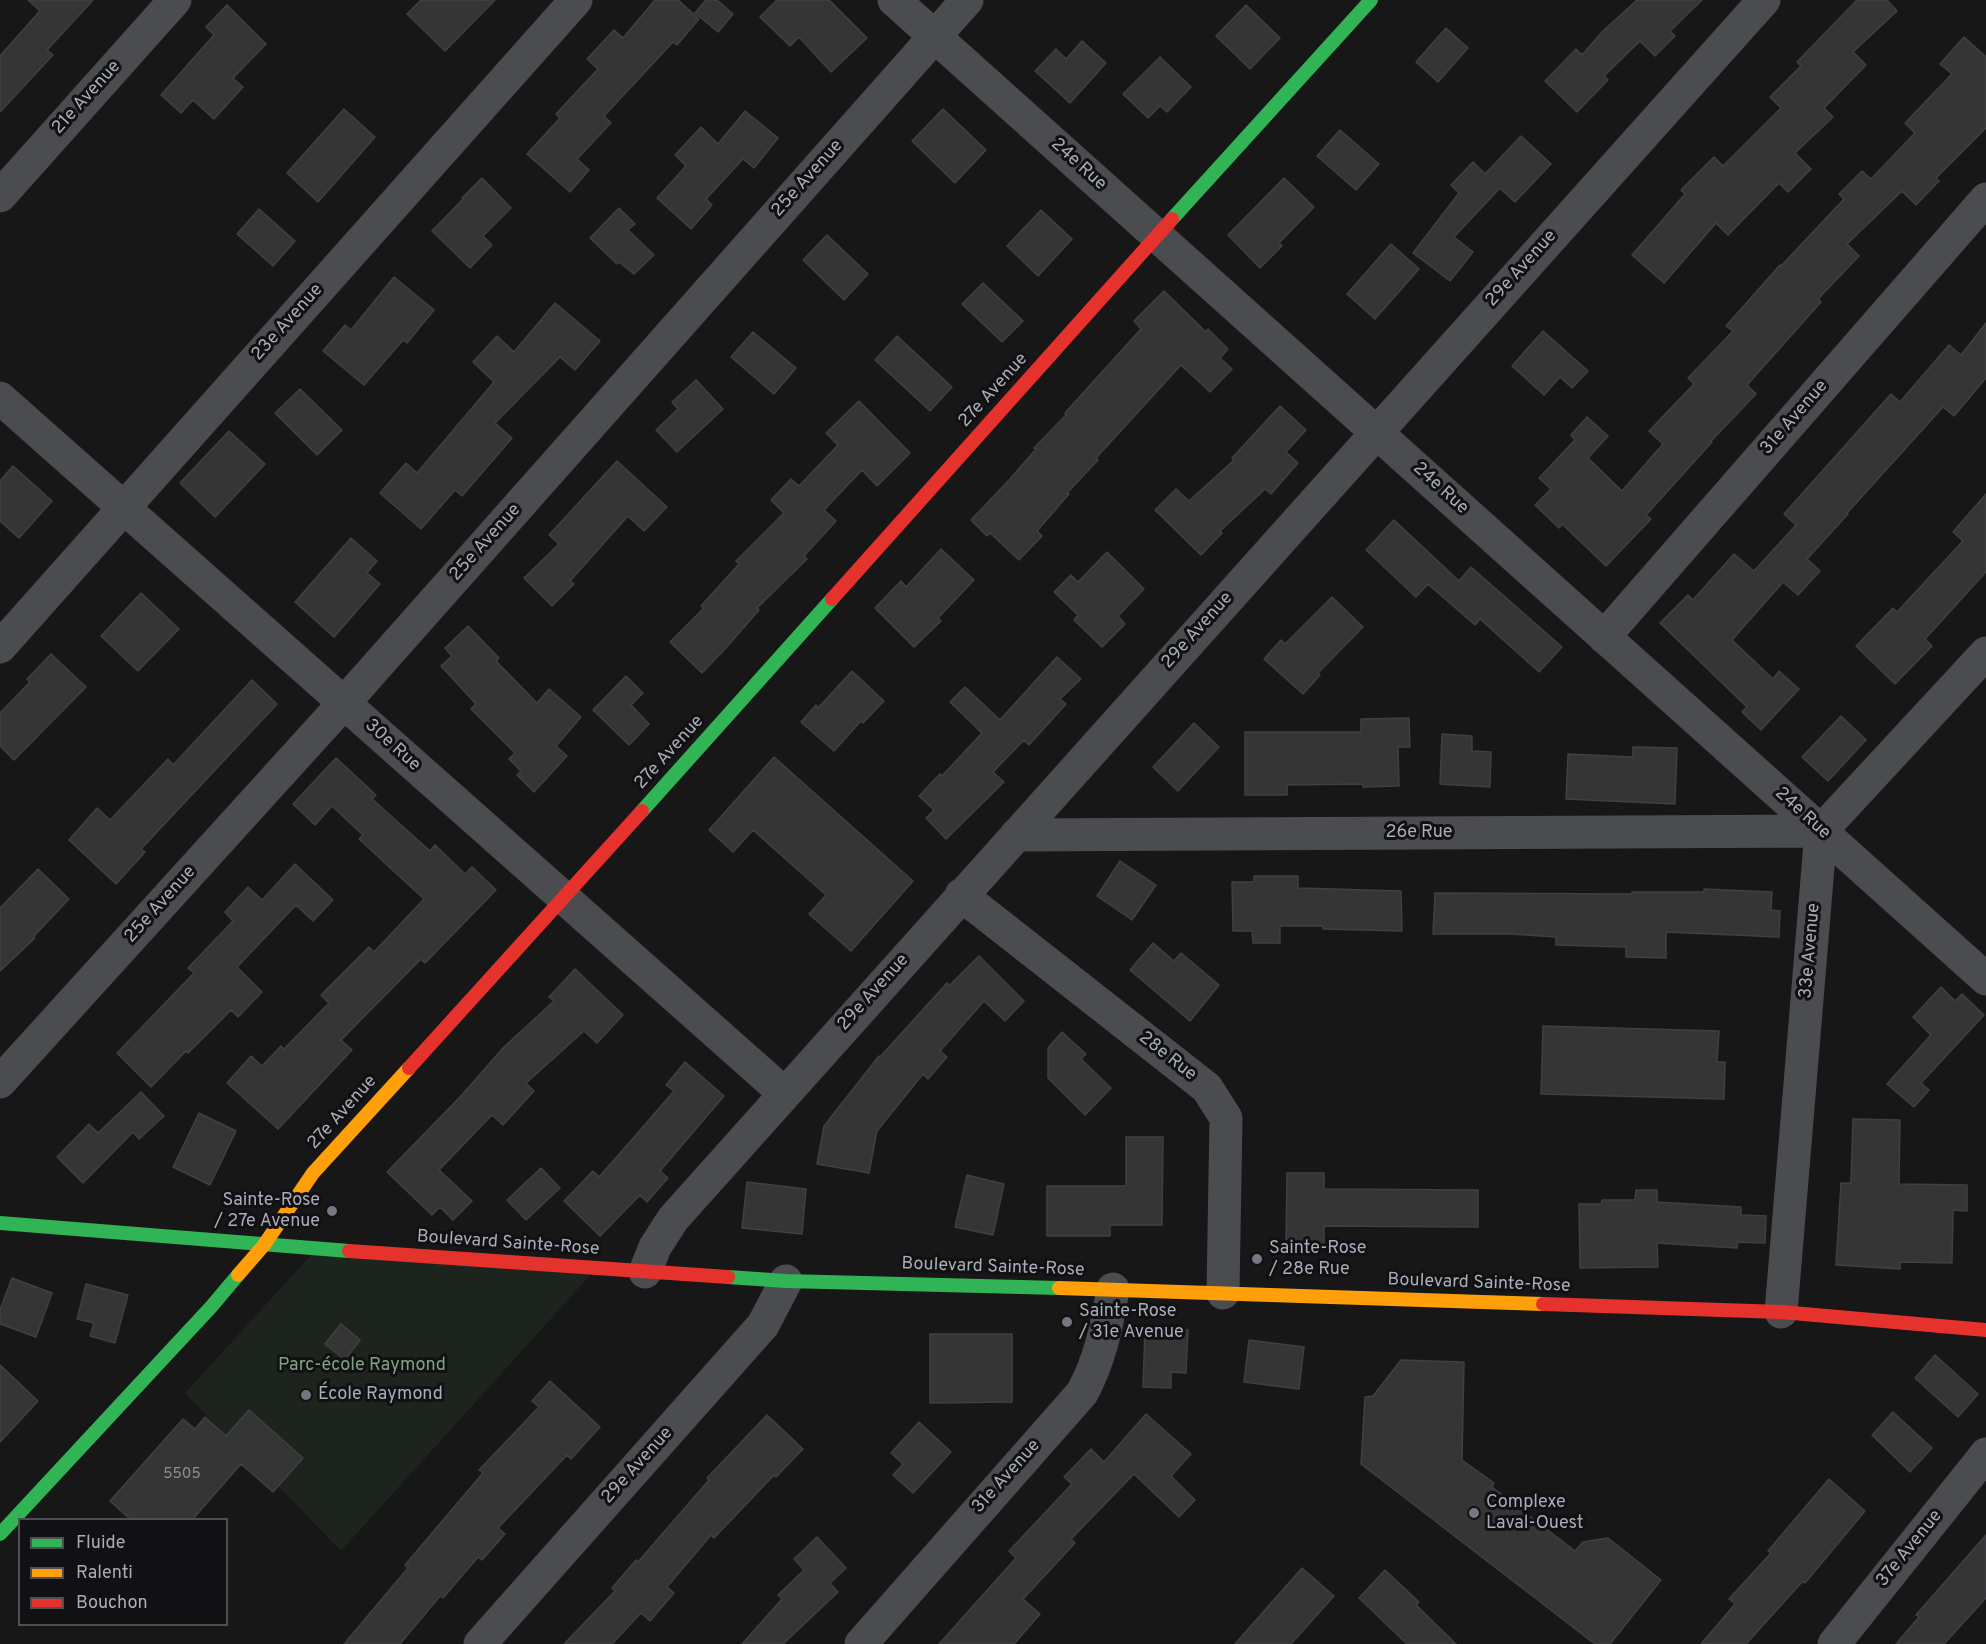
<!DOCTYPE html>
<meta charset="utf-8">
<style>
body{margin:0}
#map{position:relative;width:1986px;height:1644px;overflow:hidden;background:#171717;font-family:Overpass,sans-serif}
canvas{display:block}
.legend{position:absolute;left:18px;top:1518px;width:210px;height:108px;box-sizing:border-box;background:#111113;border:2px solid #4d4f55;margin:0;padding:8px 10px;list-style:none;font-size:18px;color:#a8adb8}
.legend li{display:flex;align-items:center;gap:12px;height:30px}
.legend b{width:30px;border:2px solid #4d4f55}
</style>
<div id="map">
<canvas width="1986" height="1644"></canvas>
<ul class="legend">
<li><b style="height:8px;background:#30b455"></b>Fluide</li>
<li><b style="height:8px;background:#ff9f0a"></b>Ralenti</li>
<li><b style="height:8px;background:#e5322d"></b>Bouchon</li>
</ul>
</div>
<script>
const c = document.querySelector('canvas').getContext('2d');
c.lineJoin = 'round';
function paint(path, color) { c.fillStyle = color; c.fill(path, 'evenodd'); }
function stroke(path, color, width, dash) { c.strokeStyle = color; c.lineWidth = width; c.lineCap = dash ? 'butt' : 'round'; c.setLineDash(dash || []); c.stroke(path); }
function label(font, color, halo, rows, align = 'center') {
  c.font = font + ' Overpass,sans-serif'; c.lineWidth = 6; c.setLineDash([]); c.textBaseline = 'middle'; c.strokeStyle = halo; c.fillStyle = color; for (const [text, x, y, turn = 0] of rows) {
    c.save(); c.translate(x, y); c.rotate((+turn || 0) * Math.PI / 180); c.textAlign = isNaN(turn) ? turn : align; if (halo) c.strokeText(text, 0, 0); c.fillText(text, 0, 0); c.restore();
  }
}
const green = new Path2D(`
 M 312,1254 L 594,1271 L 341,1551 L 278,1486 L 303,1457 L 249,1410 L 226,1436 L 185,1393 Z`);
const building = new Path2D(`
 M 28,0 L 93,0 L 47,50 L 53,55 L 0,112 L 0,56 L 40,11 Z
 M 421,0 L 495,0 L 445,51 L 407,14 Z
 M 655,0 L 678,0 L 699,19 L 677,45 L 673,42 L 604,116 L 611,123 L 577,159 L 589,170 L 570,192 L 527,154 L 560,118 L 556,114 L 598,69 L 587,59 L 614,30 L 623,38 Z
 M 706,0 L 717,0 L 733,14 L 718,32 L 695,13 Z
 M 777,0 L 829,0 L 867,38 L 831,72 L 799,37 L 790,46 L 760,17 Z
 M 1637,0 L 1702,0 L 1670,31 L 1675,36 L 1655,56 L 1640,41 L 1604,76 L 1608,80 L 1577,112 L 1545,81 L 1576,49 L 1582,55 L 1601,33 Z
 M 1857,0 L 1887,0 L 1897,11 L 1853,52 L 1866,65 L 1824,108 L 1833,117 L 1795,153 L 1811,169 L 1788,192 L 1779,183 L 1728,235 L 1716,223 L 1664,283 L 1632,255 L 1685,194 L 1681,190 L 1714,157 L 1723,166 L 1781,108 L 1770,97 L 1801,66 L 1797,62 Z
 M 227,5 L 266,44 L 233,78 L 243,87 L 214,119 L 193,100 L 181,113 L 161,95 L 214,35 L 206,27 Z
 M 1246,5 L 1280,38 L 1250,69 L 1216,36 Z
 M 1446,28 L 1468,48 L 1438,82 L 1416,62 Z
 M 1964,37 L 1986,57 L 1986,128 L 1936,178 L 1939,181 L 1916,205 L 1902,191 L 1847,244 L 1859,256 L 1818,299 L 1821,302 L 1747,385 L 1756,394 L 1711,441 L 1712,442 L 1646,515 L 1651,519 L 1606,566 L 1562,524 L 1559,528 L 1535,505 L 1551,489 L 1539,478 L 1575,440 L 1571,435 L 1587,417 L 1608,436 L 1588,458 L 1622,491 L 1663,444 L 1649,431 L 1694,384 L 1688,378 L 1733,331 L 1726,326 L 1780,265 L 1781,266 L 1844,199 L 1839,194 L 1862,171 L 1871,179 L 1915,133 L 1905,123 L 1952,74 L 1940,64 Z
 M 1082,41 L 1106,63 L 1070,103 L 1035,71 L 1056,49 L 1066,59 Z
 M 1160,57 L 1191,87 L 1167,112 L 1160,106 L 1148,118 L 1123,94 Z
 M 344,109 L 375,137 L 318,202 L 287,173 Z
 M 943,109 L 986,150 L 955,183 L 912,141 Z
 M 745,111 L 778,138 L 754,168 L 743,159 L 706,199 L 712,205 L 691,229 L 657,198 L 686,166 L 675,155 L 701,127 L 718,144 Z
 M 1340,130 L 1379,164 L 1356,190 L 1317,156 Z
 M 1521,136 L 1551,164 L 1515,202 L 1500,188 L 1454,237 L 1473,252 L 1450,281 L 1413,253 L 1459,193 L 1451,185 L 1473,162 L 1485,174 Z
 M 482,178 L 511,208 L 483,236 L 492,245 L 470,268 L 432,231 L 463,199 L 462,198 Z
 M 1284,178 L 1314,207 L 1279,243 L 1282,246 L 1260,268 L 1228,235 Z
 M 619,208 L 635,224 L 628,230 L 654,255 L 634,274 L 619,262 L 617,264 L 590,238 Z
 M 259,209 L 295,241 L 273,266 L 237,234 Z
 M 1041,210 L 1072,239 L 1038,276 L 1007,246 Z
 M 827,235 L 868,274 L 844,300 L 803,260 Z
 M 1391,244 L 1419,269 L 1375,319 L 1347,294 Z
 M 394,277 L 434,310 L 407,343 L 403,340 L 364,385 L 323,351 L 345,325 L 351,330 Z
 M 983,283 L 1023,321 L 1002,342 L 962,304 Z
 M 1164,291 L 1206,332 L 1208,329 L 1228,349 L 1220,358 L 1232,369 L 1210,392 L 1181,365 L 1096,458 L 1098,460 L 1067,493 L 1069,494 L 1037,531 L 1042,536 L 1019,560 L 990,533 L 987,536 L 971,520 L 1010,479 L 1036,449 L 1034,448 L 1066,415 L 1065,413 L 1141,329 L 1134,321 Z
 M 555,303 L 600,341 L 575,370 L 560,357 L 495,423 L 512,438 L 462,496 L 455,490 L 421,529 L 380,493 L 406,463 L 417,473 L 494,382 L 473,362 L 497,336 L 514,352 Z
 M 1986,323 L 1986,378 L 1954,416 L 1943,407 L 1847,513 L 1848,514 L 1807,559 L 1820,571 L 1798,595 L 1783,582 L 1732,640 L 1773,679 L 1779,671 L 1799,689 L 1761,730 L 1742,712 L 1747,707 L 1660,623 L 1688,595 L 1693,600 L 1734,554 L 1754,571 L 1796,525 L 1784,514 L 1891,394 L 1900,402 L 1949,345 L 1961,355 Z
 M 1543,331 L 1588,371 L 1572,388 L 1560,377 L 1544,395 L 1512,366 Z
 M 753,332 L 796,368 L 774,394 L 731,357 Z
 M 897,336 L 952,387 L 930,411 L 875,360 Z
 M 696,380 L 723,409 L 677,452 L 656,430 L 678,409 L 672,402 Z
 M 300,389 L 342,430 L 317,455 L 275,413 Z
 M 859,401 L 910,453 L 877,486 L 862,470 L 824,510 L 836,521 L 804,556 L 807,559 L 757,608 L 759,610 L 725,649 L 702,673 L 670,642 L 704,608 L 701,606 L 739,564 L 736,561 L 784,513 L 771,500 L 791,479 L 799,486 L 838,445 L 826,433 Z
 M 1280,406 L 1306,430 L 1286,452 L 1298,463 L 1271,494 L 1265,489 L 1220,531 L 1222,533 L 1201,555 L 1155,510 L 1176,489 L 1189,501 L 1234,460 L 1232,458 Z
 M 229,431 L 265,464 L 215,517 L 180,483 Z
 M 617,461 L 667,507 L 644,531 L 628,516 L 570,581 L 574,584 L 552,606 L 524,578 L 559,544 L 549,535 Z
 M 13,466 L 52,501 L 19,538 L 0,521 L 0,481 Z
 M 1986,494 L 1986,572 L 1925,639 L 1932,646 L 1895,684 L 1856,646 L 1893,608 L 1897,612 L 1963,541 L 1953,532 Z
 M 1394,520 L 1459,581 L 1471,567 L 1562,647 L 1539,672 L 1480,619 L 1475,625 L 1428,584 L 1416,597 L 1366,550 Z
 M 351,538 L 377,561 L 367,573 L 380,584 L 334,637 L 295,602 Z
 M 941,549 L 974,580 L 938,618 L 941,621 L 914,647 L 875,608 L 901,581 L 906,587 Z
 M 1107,552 L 1144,589 L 1118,616 L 1125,624 L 1102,647 L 1074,620 L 1078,615 L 1054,592 L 1071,575 L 1078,582 Z
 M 141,593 L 179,629 L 138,671 L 101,636 Z
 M 1332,597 L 1363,627 L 1318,673 L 1320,675 L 1303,694 L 1264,659 L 1281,640 L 1285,644 Z
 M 468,626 L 499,658 L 496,661 L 537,703 L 549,689 L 581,717 L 556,746 L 567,756 L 534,792 L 517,775 L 521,771 L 509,759 L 515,753 L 471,709 L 476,704 L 441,666 L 452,656 L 445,648 Z
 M 51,654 L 86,687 L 14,760 L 0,746 L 0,713 L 30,682 L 27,679 Z
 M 1057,657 L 1081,679 L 1060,699 L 1066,704 L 1029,745 L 1024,740 L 993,772 L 1004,782 L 946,839 L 926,818 L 934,810 L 919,796 L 940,774 L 942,776 L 982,733 L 950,702 L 965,687 L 1000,720 Z
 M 852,671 L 884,701 L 863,723 L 861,721 L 834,751 L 801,722 L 816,705 L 818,708 Z
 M 626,676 L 643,693 L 631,705 L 649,724 L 629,745 L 593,710 Z
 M 252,680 L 277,704 L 141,849 L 145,852 L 116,884 L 69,840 L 97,808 L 110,820 L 168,759 L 173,765 Z
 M 1841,716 L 1866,740 L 1828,781 L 1802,757 Z
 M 1409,718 L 1410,747 L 1398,747 L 1399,786 L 1363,787 L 1363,784 L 1287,785 L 1287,795 L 1245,795 L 1245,732 L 1361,732 L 1361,719 Z
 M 1194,723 L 1219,747 L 1178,791 L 1153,767 Z
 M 1442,734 L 1472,736 L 1472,751 L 1491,752 L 1490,787 L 1440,784 Z
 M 1633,747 L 1677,748 L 1675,804 L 1566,799 L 1568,754 L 1633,757 Z
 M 774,757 L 913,881 L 851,951 L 809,914 L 826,895 L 753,830 L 733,852 L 709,830 Z
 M 336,758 L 376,795 L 372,799 L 430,851 L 435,845 L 465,874 L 472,867 L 496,890 L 425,963 L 421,959 L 341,1040 L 352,1050 L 278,1129 L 227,1083 L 251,1056 L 262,1066 L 281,1046 L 284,1049 L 329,1003 L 321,995 L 369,947 L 374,952 L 424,899 L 359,839 L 363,835 L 332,806 L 315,825 L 293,804 Z
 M 1120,861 L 1156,885 L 1132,920 L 1097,896 Z
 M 295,864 L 333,900 L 313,921 L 296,905 L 237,967 L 262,992 L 238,1017 L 231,1010 L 188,1053 L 186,1051 L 151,1087 L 117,1053 L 194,973 L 188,968 L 233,921 L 225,912 L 248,887 L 262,900 Z
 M 38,869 L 69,899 L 34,936 L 35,938 L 0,971 L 0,908 Z
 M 1254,876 L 1298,876 L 1298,888 L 1401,891 L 1402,931 L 1323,929 L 1323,926 L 1280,926 L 1280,943 L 1253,943 L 1252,931 L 1233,931 L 1232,882 L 1254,882 Z
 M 1704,889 L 1772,892 L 1771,910 L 1780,911 L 1779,937 L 1666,932 L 1666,958 L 1626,957 L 1626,947 L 1556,945 L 1556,937 L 1511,934 L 1433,934 L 1435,893 L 1632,894 L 1632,892 L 1704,892 Z
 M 1153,943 L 1174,961 L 1181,953 L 1219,985 L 1190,1021 L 1130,970 Z
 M 979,956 L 1024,1001 L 1005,1021 L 984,1001 L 940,1051 L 947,1057 L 928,1079 L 923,1074 L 877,1131 L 869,1173 L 817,1164 L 824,1126 L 879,1056 L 880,1057 L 947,983 L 950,985 Z
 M 575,969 L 623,1015 L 597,1043 L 584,1031 L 526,1083 L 534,1091 L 503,1125 L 492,1115 L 439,1170 L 472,1201 L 453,1220 L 440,1207 L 432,1215 L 387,1172 L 460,1097 L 504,1047 L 554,1001 L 549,997 Z
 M 1941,987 L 1955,1001 L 1962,994 L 1984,1015 L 1921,1083 L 1929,1090 L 1914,1107 L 1887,1084 L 1931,1035 L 1913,1017 Z
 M 1543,1026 L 1719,1031 L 1717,1062 L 1725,1062 L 1724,1099 L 1541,1094 Z
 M 1062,1032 L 1086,1054 L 1081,1059 L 1111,1088 L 1085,1115 L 1048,1078 L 1048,1048 Z
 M 685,1062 L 724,1096 L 660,1171 L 668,1178 L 647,1202 L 640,1195 L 600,1236 L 564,1201 L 593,1171 L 599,1177 L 642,1128 L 674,1091 L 666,1085 Z
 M 141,1092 L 164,1116 L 139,1139 L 133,1132 L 83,1183 L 57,1157 L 89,1124 L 98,1133 Z
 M 199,1113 L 236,1131 L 210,1185 L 173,1167 Z
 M 1853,1119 L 1900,1120 L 1899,1184 L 1967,1185 L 1967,1211 L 1953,1210 L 1952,1263 L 1900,1262 L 1900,1269 L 1836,1265 L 1841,1183 L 1851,1183 Z
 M 1126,1137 L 1163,1137 L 1162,1225 L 1110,1225 L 1110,1236 L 1047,1236 L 1047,1186 L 1126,1186 Z
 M 541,1168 L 560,1188 L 526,1220 L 507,1200 Z
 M 1287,1173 L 1324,1173 L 1324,1189 L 1478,1190 L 1478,1227 L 1324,1226 L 1324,1244 L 1286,1244 Z
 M 967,1175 L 1004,1184 L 993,1235 L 955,1227 Z
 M 747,1182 L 806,1189 L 802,1234 L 742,1228 Z
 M 1636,1190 L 1657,1190 L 1657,1202 L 1741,1207 L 1741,1215 L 1766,1216 L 1765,1243 L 1738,1242 L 1737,1248 L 1657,1243 L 1658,1267 L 1580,1268 L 1579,1204 L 1601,1204 L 1602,1200 L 1635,1200 Z
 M 12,1278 L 52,1293 L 36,1337 L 0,1324 L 0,1310 Z
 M 86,1284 L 128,1295 L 115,1343 L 90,1336 L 94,1323 L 77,1319 Z
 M 341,1324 L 360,1340 L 345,1360 L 325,1344 Z
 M 1145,1328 L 1188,1330 L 1186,1373 L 1171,1372 L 1171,1388 L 1143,1387 Z
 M 930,1334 L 1012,1334 L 1012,1402 L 930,1403 Z
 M 1249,1340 L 1304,1347 L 1299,1389 L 1244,1382 Z
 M 1935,1355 L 1978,1394 L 1958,1417 L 1915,1378 Z
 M 1401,1360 L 1464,1362 L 1462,1460 L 1494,1483 L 1492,1487 L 1575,1551 L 1583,1542 L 1608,1538 L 1661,1580 L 1610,1644 L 1595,1644 L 1361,1464 L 1365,1397 L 1373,1396 Z
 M 0,1365 L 38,1401 L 0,1442 Z
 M 550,1381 L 600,1427 L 571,1459 L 567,1455 L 498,1528 L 505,1534 L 482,1560 L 478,1557 L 443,1598 L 440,1596 L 400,1644 L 344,1644 L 408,1568 L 405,1565 L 483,1473 L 479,1470 L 539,1407 L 532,1401 Z
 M 249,1410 L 303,1458 L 273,1492 L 241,1464 L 192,1520 L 131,1520 L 110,1501 L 183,1419 L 195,1429 L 205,1417 L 226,1436 Z
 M 1893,1412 L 1932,1448 L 1910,1472 L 1872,1435 Z
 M 1146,1414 L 1191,1454 L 1171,1476 L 1195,1500 L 1179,1517 L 1134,1474 L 1071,1539 L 1075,1543 L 1023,1599 L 1040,1614 L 1014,1644 L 939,1644 L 1016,1558 L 1009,1551 L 1072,1484 L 1064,1477 L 1091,1449 L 1104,1462 Z
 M 767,1415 L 803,1449 L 776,1477 L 774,1475 L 714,1538 L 711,1535 L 667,1587 L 674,1593 L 650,1621 L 641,1613 L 612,1644 L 564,1644 L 615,1591 L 612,1588 L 636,1560 L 638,1562 L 709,1480 L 707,1478 Z
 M 919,1422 L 951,1452 L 913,1493 L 893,1475 L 903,1464 L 891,1453 Z
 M 1829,1479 L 1865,1511 L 1805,1583 L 1803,1581 L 1746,1644 L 1701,1644 L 1735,1604 L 1729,1599 L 1771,1553 L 1768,1551 Z
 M 1986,1535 L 1986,1598 L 1944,1644 L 1896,1644 L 1919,1617 L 1916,1615 Z
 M 817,1537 L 846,1568 L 830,1583 L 838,1592 L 783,1644 L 742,1644 L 782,1599 L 778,1595 L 804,1570 L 794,1559 Z
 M 1302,1568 L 1334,1596 L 1291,1644 L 1235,1644 Z
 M 1385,1570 L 1419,1602 L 1416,1605 L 1456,1644 L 1407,1644 L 1359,1598 Z`);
const street = new Path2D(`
 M 894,0 L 1986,979
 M 0,196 L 175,0
 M 0,398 L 784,1093
 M 1604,637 L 1986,199
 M 0,647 L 576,0
 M 1016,835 L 1821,831
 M 961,895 L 1207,1088 L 1226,1118 L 1223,1293
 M 0,1082 L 344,703 L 967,0
 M 645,1272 L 655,1247 L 673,1219 L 1764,0
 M 1781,1312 L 1821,831 L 1986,653
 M 480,1644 L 763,1325 L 786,1281
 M 861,1644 L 1082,1393 C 1100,1360 1107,1326 1113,1289
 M 1834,1644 L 1986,1454`);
const fast = new Path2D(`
 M 1172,219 L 1371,0
 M 642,811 L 832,599
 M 0,1223 L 349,1251
 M 728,1277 L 786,1281 L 1059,1288
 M 0,1534 L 211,1307 L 238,1275`);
const slow = new Path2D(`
 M 238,1275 L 264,1245 L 313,1173 L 409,1068
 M 1059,1288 L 1543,1304`);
const jam = new Path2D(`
 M 832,599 L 1172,219
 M 409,1068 L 642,811
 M 349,1251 L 728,1277
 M 1543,1304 L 1781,1312 L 1986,1330`);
const markers = [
 [332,1211,6,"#757880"],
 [1257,1259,6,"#757880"],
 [1067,1322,6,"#757880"],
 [306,1395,6,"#757880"],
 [1474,1513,6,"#757880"]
];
const numberNames = [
 ["5505",182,1475]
];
const streetNames = [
 ["21e Avenue",87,98,-48],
 ["24e Rue",1078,165,42],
 ["25e Avenue",808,179,-48],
 ["29e Avenue",1522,269,-48],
 ["23e Avenue",288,323,-48],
 ["27e Avenue",994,391,-48],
 ["31e Avenue",1795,418,-49],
 ["24e Rue",1440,489,42],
 ["25e Avenue",486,543,-48],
 ["29e Avenue",1198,631,-48],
 ["30e Rue",392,746,42],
 ["27e Avenue",670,753,-48],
 ["24e Rue",1802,814,42],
 ["26e Rue",1419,833],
 ["25e Avenue",161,905,-48],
 ["33e Avenue",1811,951,-85],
 ["29e Avenue",874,993,-48],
 ["28e Rue",1167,1057,38],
 ["27e Avenue",343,1113,-48],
 ["Boulevard Sainte-Rose",508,1244,4],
 ["Boulevard Sainte-Rose",993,1268,2],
 ["Boulevard Sainte-Rose",1479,1284,2],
 ["29e Avenue",638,1466,-48],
 ["31e Avenue",1007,1477,-48],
 ["37e Avenue",1910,1549,-51]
];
const poiNames = [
 ["Sainte-Rose",320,1201,"right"],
 ["/ 27e Avenue",320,1222,"right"],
 ["Sainte-Rose",1269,1249],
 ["/ 28e Rue",1269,1270],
 ["Sainte-Rose",1079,1312],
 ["/ 31e Avenue",1079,1333],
 ["École Raymond",318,1395],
 ["Complexe",1486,1503],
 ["Laval-Ouest",1486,1524]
];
const parkNames = [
 ["Parc-école Raymond",362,1366]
];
paint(green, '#1d241e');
paint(building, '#353536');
stroke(building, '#3f4043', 1.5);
stroke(street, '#4b4c50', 33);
stroke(fast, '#30b455', 14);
stroke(slow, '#ff9f0a', 14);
stroke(jam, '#e5322d', 14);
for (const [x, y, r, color] of markers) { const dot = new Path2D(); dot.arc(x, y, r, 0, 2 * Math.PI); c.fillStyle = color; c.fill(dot); stroke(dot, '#111113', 2); }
label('15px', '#8b8f98', null, numberNames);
label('18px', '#a8adb8', '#111113', streetNames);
label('18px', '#a8adb8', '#111113', poiNames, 'left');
label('18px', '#7fa381', '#111113', parkNames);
</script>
